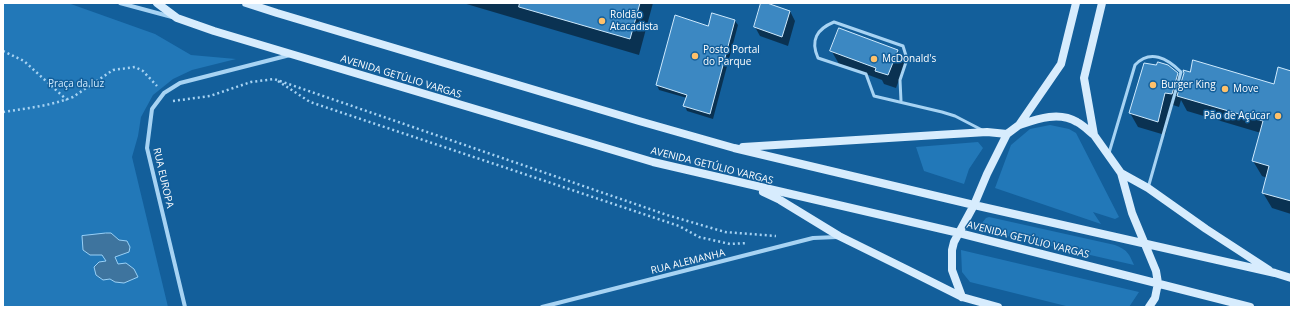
<!DOCTYPE html>
<meta charset="utf-8">
<style>
body{margin:0}
#map{position:relative;width:1294px;height:310px;overflow:hidden;background:#135f9b;font-family:"Open Sans",sans-serif}
canvas{display:block}
.frame{position:absolute;inset:0;border:4px solid #fff;pointer-events:none}
</style>
<div id="map">
<canvas width="1294" height="310"></canvas>
<div class="frame"></div>
</div>
<script>
const c = document.querySelector('canvas').getContext('2d');
c.lineJoin = 'round';
function paint(path, color) { c.fillStyle = color; c.fill(path, 'evenodd'); }
function stroke(path, color, width, dash) { c.strokeStyle = color; c.lineWidth = width; c.lineCap = dash ? 'butt' : 'round'; c.setLineDash(dash || []); c.stroke(path); }
function label(font, color, halo, rows, align = 'center') {
  c.font = font + ' "Open Sans",sans-serif'; c.lineWidth = 3; c.setLineDash([]); c.textBaseline = 'middle'; c.strokeStyle = halo; c.fillStyle = color; for (const [text, x, y, turn = 0] of rows) {
    c.save(); c.translate(x, y); c.rotate((+turn || 0) * Math.PI / 180); c.textAlign = isNaN(turn) ? turn : align; if (halo) c.strokeText(text, 0, 0); c.fillText(text, 0, 0); c.restore();
  }
}
const green = new Path2D(`
 M 3,3 L 68,3 L 155,34 L 191,55 L 236,59 L 192,70 L 173,79 L 153,95 L 141,117 L 138,136 L 132,157 L 168,307 L 3,307 Z
 M 1050,125 L 1069,129 L 1076,133 L 1119,217 L 1115,219 L 1093,212 L 1101,224 L 995,188 L 1011,145 L 1030,129 Z
 M 978,142 L 983,148 L 969,169 L 964,184 L 924,171 L 916,147 Z
 M 989,217 L 1115,245 C 1127,250 1129,253 1134,265 L 981,230 L 981,224 L 986,218 Z
 M 961,250 L 1139,292 L 1129,307 L 1070,307 L 970,282 L 962,272 Z`);
const water = new Path2D(`
 M 106,233 L 111,233 L 119,240 L 127,241 L 130,247 L 129,252 L 115,257 L 118,264 L 126,263 L 134,269 L 138,277 L 124,283 L 115,282 L 110,279 L 103,280 L 96,275 L 94,267 L 99,262 L 106,261 L 102,255 L 90,255 L 83,250 L 82,236 Z`);
const shadow = new Path2D(`
 M 463,3 L 653,3 L 639,55 Z
 M 762,3 L 790,11 L 795,21 L 788,46 L 760,36 L 755,27 Z
 M 675,16 L 709,27 L 735,21 L 738,25 L 713,119 L 687,111 L 685,106 L 687,98 L 659,90 L 657,85 Z
 M 831,50 L 898,51 L 905,64 L 896,88 L 884,84 L 882,80 L 839,64 Z
 M 1291,72 L 1291,214 L 1272,208 L 1263,193 L 1267,178 L 1262,176 L 1253,161 L 1261,133 L 1187,111 L 1181,100 L 1179,107 L 1173,105 L 1165,135 L 1138,127 L 1130,113 L 1177,74 L 1182,83 L 1191,73 L 1274,85 Z`);
const building = new Path2D(`
 M 520,3 L 640,3 L 630,39 L 519,7 Z
 M 761,3 L 767,3 L 790,11 L 782,37 L 754,27 Z
 M 712,13 L 735,20 L 710,114 L 683,106 L 687,95 L 656,85 L 675,15 L 708,26 Z
 M 839,28 L 898,50 L 888,75 L 875,71 L 876,68 L 830,51 Z
 M 1193,60 L 1274,84 L 1278,67 L 1291,71 L 1291,201 L 1262,193 L 1269,166 L 1252,161 L 1263,121 L 1177,96 L 1184,73 L 1183,70 L 1190,72 Z
 M 1158,62 L 1168,65 L 1178,73 L 1172,94 L 1165,93 L 1158,122 L 1129,113 L 1144,63 L 1156,65 Z`);
const path = new Path2D(`
 M 3,51 L 24,61 L 67,100
 M 278,81 L 310,102 L 679,226 L 699,237 L 730,244 L 747,243
 M 173,101 L 210,96 L 251,82 L 274,79 L 667,215 L 725,232 L 776,236
 M 3,112 C 28,108 50,106 73,97 L 113,70 L 135,67 L 143,71 L 157,86`);
const lane = new Path2D(`
 M 901,101 L 900,80 L 907,59 L 903,46 L 834,22 C 817,29 810,40 818,58 L 866,74 L 874,96 L 942,112 L 955,116 L 982,130
 M 1109,153 L 1135,65 C 1150,49 1167,58 1181,72 L 1148,188`);
const street = new Path2D(`
 M 120,3 L 172,17
 M 185,307 L 147,148 L 152,109 L 164,93 L 180,83 L 290,55
 M 542,307 L 813,238 L 837,237`);
const secondary = new Path2D(`
 M 157,3 L 177,18 L 214,31 L 653,162 L 959,233 L 1250,307
 M 246,3 L 277,13 L 639,121 L 734,148 L 974,205 L 1275,273 L 1291,278
 M 1102,3 L 1084,78 L 1094,135 L 1121,173 L 1132,213 L 1156,271 L 1158,283 L 1155,298 L 1149,307
 M 1019,125 C 1037,119 1059,111 1077,122 C 1083,125 1089,131 1094,135
 M 743,147 L 937,135 L 987,132 L 1007,134
 M 1121,173 L 1148,188 L 1206,229 L 1269,270
 M 763,192 L 780,200 L 839,236 L 908,270 L 962,297 L 998,307
 M 962,297 L 952,270 L 952,250 L 954,242 L 974,205 L 987,174 L 1007,134 L 1019,125 L 1061,64 L 1076,3`);
const markers = [
 [602,21,4,"#ffc16a"],
 [695,56,4,"#ffc16a"],
 [874,59,4,"#ffc16a"],
 [1153,85,4,"#ffc16a"],
 [1225,89,4,"#ffc16a"],
 [1278,116,4,"#ffc16a"]
];
const poiNames = [
 ["Roldão",610,15],
 ["Atacadista",610,27],
 ["Posto Portal",703,50],
 ["do Parque",703,62],
 ["McDonald's",882,59],
 ["Burger King",1161,85],
 ["Move",1233,89],
 ["Pão de Açúcar",1270,116,"right"]
];
const streetNames = [
 ["AVENIDA GETÚLIO VARGAS",401,77,17],
 ["AVENIDA GETÚLIO VARGAS",712,166,14],
 ["RUA EUROPA",163,178,77],
 ["AVENIDA GETÚLIO VARGAS",1028,240,14],
 ["RUA ALEMANHA",688,262,-14]
];
const parkNames = [
 ["Praça da luz",76,84]
];
paint(green, '#2278b8');
paint(water, '#3e749e');
stroke(water, '#99d0f6', 1);
paint(shadow, '#0007');
paint(building, '#3c88c2');
stroke(building, '#cfeafd', 1);
stroke(path, '#a7d3f3', 2.5, [2, 3]);
stroke(lane, '#a7d3f3', 3);
stroke(street, '#a7d3f3', 4);
stroke(secondary, '#d7ecfd', 8);
for (const [x, y, r, color] of markers) { const dot = new Path2D(); dot.arc(x, y, r, 0, 2 * Math.PI); c.fillStyle = color; c.fill(dot); stroke(dot, '#135f9b', 1.5); }
label('10px', '#fff', '#135f9b', poiNames, 'left');
label('10px', '#fff', '#135f9b', streetNames);
label('10px', '#cfeafd', '#135f9b', parkNames);
</script>
